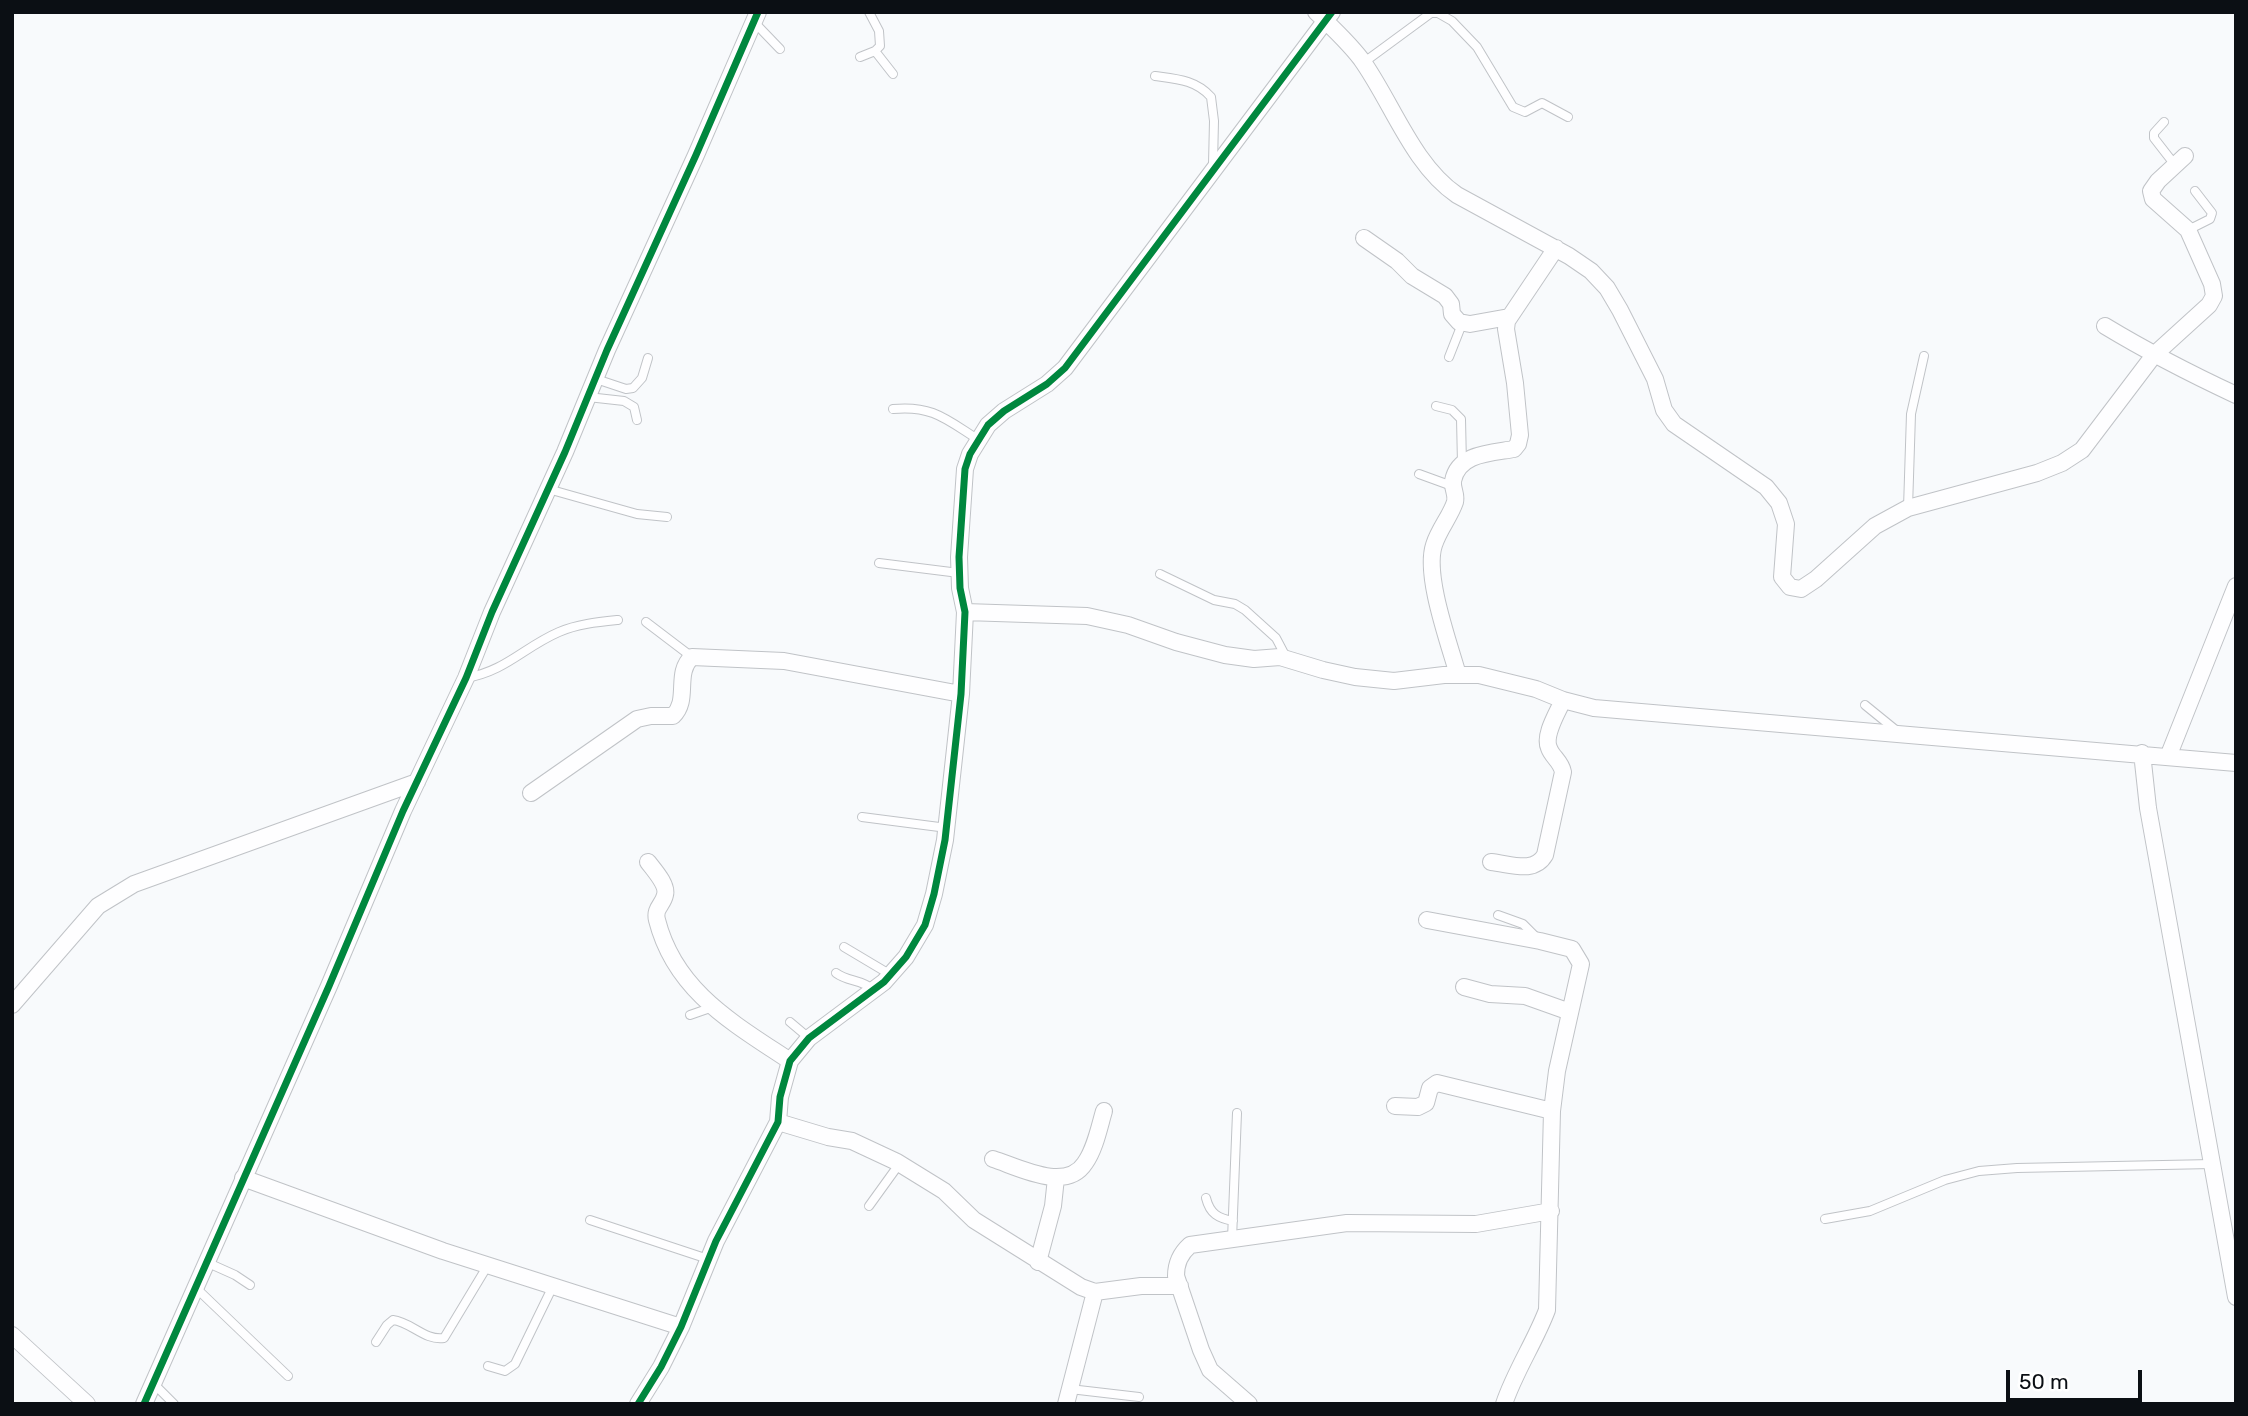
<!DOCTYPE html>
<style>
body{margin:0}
#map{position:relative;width:2248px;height:1416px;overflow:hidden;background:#f8fafc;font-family:Rubik,sans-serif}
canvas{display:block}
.frame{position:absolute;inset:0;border:14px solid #0b0f14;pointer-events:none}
.scale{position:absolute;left:2006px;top:1370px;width:136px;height:32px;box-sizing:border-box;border:4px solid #0b0f14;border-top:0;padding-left:9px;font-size:21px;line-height:24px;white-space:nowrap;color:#0b0f14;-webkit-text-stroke:5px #fff;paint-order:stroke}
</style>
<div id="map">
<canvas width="2248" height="1416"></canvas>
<div class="frame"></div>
<div class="scale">50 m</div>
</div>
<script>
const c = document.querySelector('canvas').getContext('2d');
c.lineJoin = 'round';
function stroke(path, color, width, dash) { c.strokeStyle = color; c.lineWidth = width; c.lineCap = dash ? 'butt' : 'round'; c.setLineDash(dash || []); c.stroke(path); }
const lane = new Path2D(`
 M 754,22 L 780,49
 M 875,51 L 893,74
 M 860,57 L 875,51 L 880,46 L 879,31 L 869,12
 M 1363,63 L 1431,13 L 1438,13 L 1452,21 L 1477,47 L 1513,107 L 1525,112 L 1542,103 L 1568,117
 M 1155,76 C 1177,79 1196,80 1211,97 L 1214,121 L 1213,164
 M 2164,122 L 2154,133 L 2154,138 L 2175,165
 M 2188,230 L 2210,219 L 2212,213 L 2195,191
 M 1449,357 L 1462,324
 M 596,379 L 626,389 L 633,388 L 642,378 L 648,358
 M 588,397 L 624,401 L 634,407 L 637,420
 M 1436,406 L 1452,410 L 1461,419 L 1462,464
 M 893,409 C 933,405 947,420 979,440
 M 1419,474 L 1452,486
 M 548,489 L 637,514 L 667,517
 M 1908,508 L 1911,414 L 1924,356
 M 879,563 L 959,573
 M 1160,574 L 1214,600 L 1235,604 L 1245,610 L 1276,638 L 1286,657
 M 646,622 L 692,657
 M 466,678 C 506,671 524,647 559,632 C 577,624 598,622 618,620
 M 1865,705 L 1897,731
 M 862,817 L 947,828
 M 1498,915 L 1523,924 L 1538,939
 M 844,947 L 891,975
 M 836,973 C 848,982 861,979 874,990
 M 690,1015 L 713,1007
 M 790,1022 L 809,1038
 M 1206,1198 C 1210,1214 1218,1218 1233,1221
 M 869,1206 L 900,1163
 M 1825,1219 L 1870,1211 L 1945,1180 L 1979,1171 L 2017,1168 L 2212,1164
 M 590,1220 L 708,1259
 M 1232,1239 L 1237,1113
 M 206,1262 L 235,1275 L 250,1285
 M 195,1287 L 288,1376
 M 376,1342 L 387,1325 L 393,1320 C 411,1322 425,1341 444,1338 L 488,1265
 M 488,1366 L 505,1371 L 515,1364 L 553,1286
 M 153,1383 L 174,1404
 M 1070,1389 L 1139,1397`);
const street = new Path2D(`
 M 1316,12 C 1332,27 1348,42 1361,59 C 1392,102 1412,164 1457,195 L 1569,256 L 1591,271 L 1607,288 L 1620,310 L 1655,379 L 1664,410 L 1674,424 L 1766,487 L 1779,503 L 1786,524 L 1782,577 L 1790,587 L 1801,589 L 1816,579 L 1875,526 L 1908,508 L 2037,473 L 2062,463 L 2082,450 L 2154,355 L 2209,305 L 2214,296 L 2212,284 L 2188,230 L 2153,199 L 2151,191 L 2158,181 L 2185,156
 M 1364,238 L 1397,261 L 1412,276 L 1445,296 L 1451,304 L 1452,314 L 1459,322 L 1470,324 L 1509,317
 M 2105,326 C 2148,352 2191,374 2236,395
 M 965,612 L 1087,616 L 1128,625 L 1176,642 L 1225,655 L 1254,659 L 1280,657 L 1323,670 L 1355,677 L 1394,681 L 1444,675 L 1479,675 L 1536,689 L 1563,700 L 1594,708 L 2236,763
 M 1458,675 C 1449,643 1424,575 1434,545 C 1439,529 1450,517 1455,502 C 1457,494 1452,489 1453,481 C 1458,453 1491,453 1514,449 L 1518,444 L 1520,435 L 1515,383 L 1506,329 L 1507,321 L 1556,248
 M 2142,753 L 2148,808 L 2236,1297
 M 2168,757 L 2236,586
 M 531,793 L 637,719 L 651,716 L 673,716 C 690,700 674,673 692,657 L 784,661 L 961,694
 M 648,862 C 654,870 668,885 665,895 C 663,905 654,908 657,920 C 675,991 733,1023 790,1061
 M 1491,862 C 1511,864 1534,874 1545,855 L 1563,772 C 1561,761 1552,757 1549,748 C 1543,735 1558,712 1563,700
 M 1427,920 L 1540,941 L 1572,949 L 1581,964 L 1557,1071 L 1552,1111 L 1547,1310 C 1535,1342 1515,1371 1504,1404
 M 1464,987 L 1490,994 L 1525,996 L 1570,1012
 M 12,1005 L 98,906 L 134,884 L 417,782
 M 1395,1106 L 1418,1107 L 1426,1103 L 1430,1088 L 1437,1083 L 1552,1111
 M 778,1122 L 828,1137 L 852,1141 L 897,1162 L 944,1191 L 974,1220 L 1081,1287 L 1095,1292 L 1141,1286 L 1180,1286
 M 993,1159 C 1018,1167 1066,1193 1085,1163 C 1095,1149 1099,1128 1104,1111
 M 243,1178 L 443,1251 L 681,1327
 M 1038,1262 L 1053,1206 L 1056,1178
 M 12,1335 L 87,1404
 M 144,1404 L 329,986 L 403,811 L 466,678 L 492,612 L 565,452 L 607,350 L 696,155 L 758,12
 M 638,1404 L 661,1367 L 681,1327 L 716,1241 L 778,1122 L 780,1097 L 790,1061 L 809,1038 L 884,982 L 906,957 L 925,925 L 934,894 L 945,840 L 961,694 L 965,612 L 960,588 L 959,557 L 965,469 L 970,454 L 988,425 L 1004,411 L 1047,384 L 1065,368 L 1332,12
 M 1066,1404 L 1095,1292
 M 1249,1404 L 1210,1370 L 1201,1350 L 1176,1276 C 1176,1263 1180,1254 1190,1245 L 1347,1223 L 1476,1224 L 1551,1211`);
const cycleway = new Path2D(`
 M 144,1404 L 329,986 L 403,811 L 466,678 L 492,612 L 565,452 L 607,350 L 696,155 L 758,12
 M 638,1404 L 661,1367 L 681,1327 L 716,1241 L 778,1122 L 780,1097 L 790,1061 L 809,1038 L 884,982 L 906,957 L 925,925 L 934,894 L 945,840 L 961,694 L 965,612 L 960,588 L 959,557 L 965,469 L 970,454 L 988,425 L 1004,411 L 1047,384 L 1065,368 L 1332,12`);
stroke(lane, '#c0c3c7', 10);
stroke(street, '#c0c3c7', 18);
stroke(lane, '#fefeff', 8);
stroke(street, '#fefeff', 16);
stroke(cycleway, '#00873e', 7);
</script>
